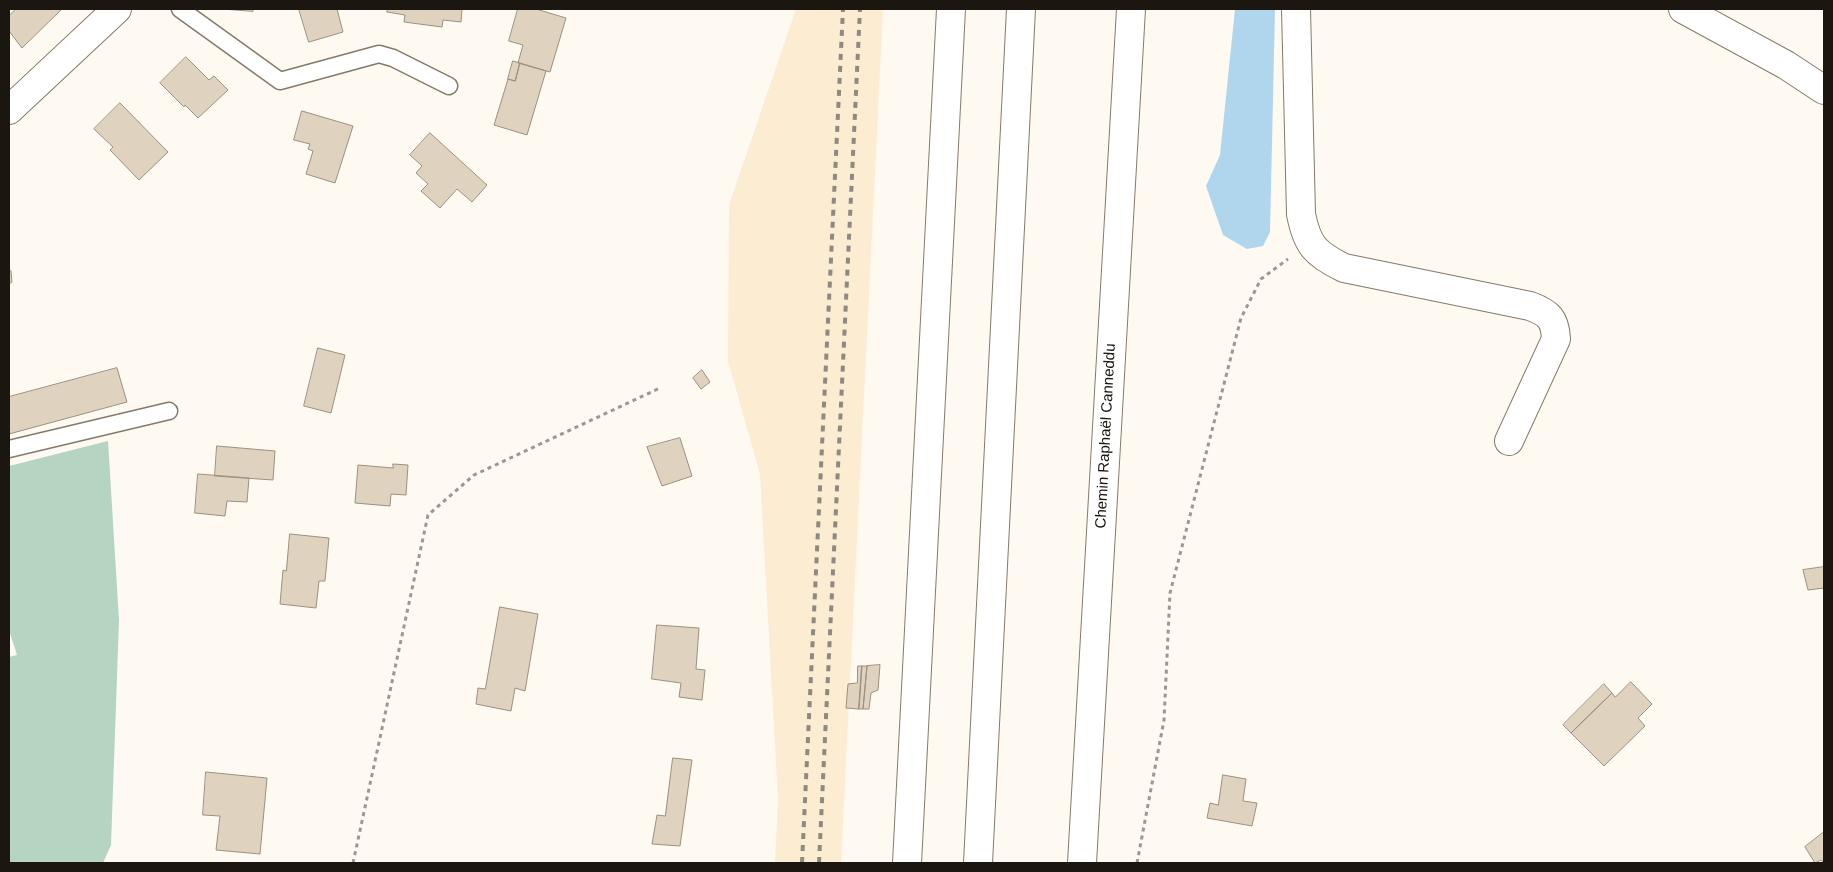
<!DOCTYPE html>
<meta charset="utf-8">
<style>
body{margin:0}
#map{position:relative;width:1833px;height:872px;overflow:hidden;background:#fef9f1;font-family:Helvetica,sans-serif}
canvas{display:block}
.frame{position:absolute;inset:0;border:10px solid #1b1710;pointer-events:none}
</style>
<div id="map">
<canvas width="1833" height="872"></canvas>
<div class="frame"></div>
</div>
<script>
const c = document.querySelector('canvas').getContext('2d');
c.lineJoin = 'round';
function paint(path, color) { c.fillStyle = color; c.fill(path, 'evenodd'); }
function stroke(path, color, width, dash) { c.strokeStyle = color; c.lineWidth = width; c.lineCap = dash ? 'butt' : 'round'; c.setLineDash(dash || []); c.stroke(path); }
function label(font, color, halo, rows, align = 'center') {
  c.font = font + ' Helvetica,sans-serif'; c.lineWidth = 4; c.setLineDash([]); c.textBaseline = 'middle'; c.strokeStyle = halo; c.fillStyle = color; for (const [text, x, y, turn = 0] of rows) {
    c.save(); c.translate(x, y); c.rotate((+turn || 0) * Math.PI / 180); c.textAlign = isNaN(turn) ? turn : align; if (halo) c.strokeText(text, 0, 0); c.fillText(text, 0, 0); c.restore();
  }
}
const built = new Path2D(`
 M 796,9 L 883,9 L 841,863 L 775,863 L 778,799 L 760,474 L 728,361 L 729,205 Z`);
const green = new Path2D(`
 M 108,441 L 119,620 L 111,845 L 103,863 L 9,863 L 9,657 L 17,655 L 9,630 L 9,466 Z`);
const water = new Path2D(`
 M 1235,9 L 1275,9 L 1270,232 L 1263,246 L 1247,249 L 1223,235 L 1206,186 L 1220,155 Z`);
const building = new Path2D(`
 M 16,9 L 62,9 L 22,48 L 9,31 L 9,16 Z
 M 223,9 L 253,9 L 253,11 Z
 M 299,9 L 337,9 L 343,32 L 309,42 Z
 M 388,9 L 462,9 L 461,22 L 443,20 L 442,27 L 404,22 L 405,15 L 387,12 Z
 M 518,9 L 536,9 L 566,18 L 550,72 L 518,63 L 523,45 L 509,41 Z
 M 186,57 L 209,80 L 214,76 L 228,90 L 198,118 L 185,105 L 184,107 L 160,83 Z
 M 513,61 L 520,63 L 515,81 L 508,79 Z
 M 520,63 L 546,71 L 527,135 L 494,125 L 508,79 L 515,81 Z
 M 120,103 L 168,152 L 139,180 L 110,150 L 113,147 L 94,129 Z
 M 302,111 L 353,126 L 335,183 L 306,174 L 313,151 L 308,149 L 310,144 L 294,140 Z
 M 430,133 L 487,185 L 472,202 L 457,189 L 440,208 L 421,191 L 428,184 L 416,173 L 422,166 L 410,155 Z
 M 11,271 L 12,282 L 9,284 L 9,272 Z
 M 318,348 L 345,355 L 331,413 L 304,406 Z
 M 117,368 L 127,402 L 9,434 L 9,397 Z
 M 702,370 L 710,382 L 701,389 L 693,378 Z
 M 680,438 L 692,476 L 662,486 L 647,447 Z
 M 217,446 L 275,451 L 273,480 L 215,476 Z
 M 393,464 L 408,465 L 406,495 L 391,494 L 390,506 L 355,503 L 358,465 L 393,468 Z
 M 198,474 L 249,478 L 247,502 L 227,501 L 225,516 L 195,513 Z
 M 290,534 L 329,538 L 325,581 L 319,581 L 316,608 L 280,604 L 283,570 L 286,571 Z
 M 1824,567 L 1824,588 L 1808,590 L 1803,570 Z
 M 500,607 L 538,614 L 525,691 L 515,688 L 511,711 L 476,704 L 478,688 L 485,689 Z
 M 657,625 L 699,628 L 696,669 L 705,670 L 702,700 L 679,697 L 681,683 L 652,679 Z
 M 880,665 L 878,690 L 871,693 L 869,709 L 863,709 L 867,666 Z
 M 858,666 L 862,666 L 859,709 L 846,708 L 848,684 L 857,683 Z
 M 862,666 L 867,666 L 863,709 L 859,709 Z
 M 1631,682 L 1652,704 L 1638,718 L 1645,726 L 1604,766 L 1571,733 L 1612,693 L 1615,697 Z
 M 1604,684 L 1612,693 L 1571,733 L 1563,725 Z
 M 673,758 L 692,760 L 680,846 L 652,844 L 657,815 L 665,816 Z
 M 206,772 L 267,778 L 260,854 L 216,850 L 220,816 L 203,815 Z
 M 1223,775 L 1246,779 L 1243,801 L 1257,803 L 1252,826 L 1207,818 L 1210,803 L 1218,805 Z
 M 1824,832 L 1824,863 L 1821,860 L 1815,863 L 1805,847 Z`);
const path = new Path2D(`
 M 353,863 L 428,515 L 474,475 L 660,388
 M 1137,863 L 1164,720 L 1170,593 L 1241,318 L 1261,279 L 1288,259`);
const lane = new Path2D(`
 M 180,9 L 280,81 L 379,54 L 393,58 L 449,86
 M 9,449 L 169,411`);
const street = new Path2D(`
 M 1296,9 L 1301,214 C 1307,245 1315,254 1344,268 L 1530,306 C 1549,313 1555,319 1556,339 L 1509,441
 M 1683,9 L 1786,65 L 1824,90
 M 9,110 L 117,9
 M 1082,863 L 1131,9`);
const highway = new Path2D(`
 M 907,863 L 951,9
 M 978,863 L 1021,9`);
const rail = new Path2D(`
 M 802,863 L 843,9
 M 819,863 L 860,9`);
const streetNames = [
 ["Chemin Raphaël Canneddu",1106,436,-87]
];
paint(built, '#fcecd2');
paint(green, '#b5d4c1');
paint(water, '#b0d6ed');
paint(building, '#dfd2bf');
stroke(building, '#9c907e', 1);
stroke(lane, '#857a69', 19);
stroke(street, '#857a69', 30);
stroke(highway, '#857a69', 30);
stroke(path, '#9c9790', 3, [4, 4]);
stroke(lane, '#fff', 16);
stroke(street, '#fff', 28);
stroke(highway, '#fff', 28);
stroke(rail, '#8e8982', 4, [6, 6]);
label('15px', '#1b1710', '#fff', streetNames);
</script>
